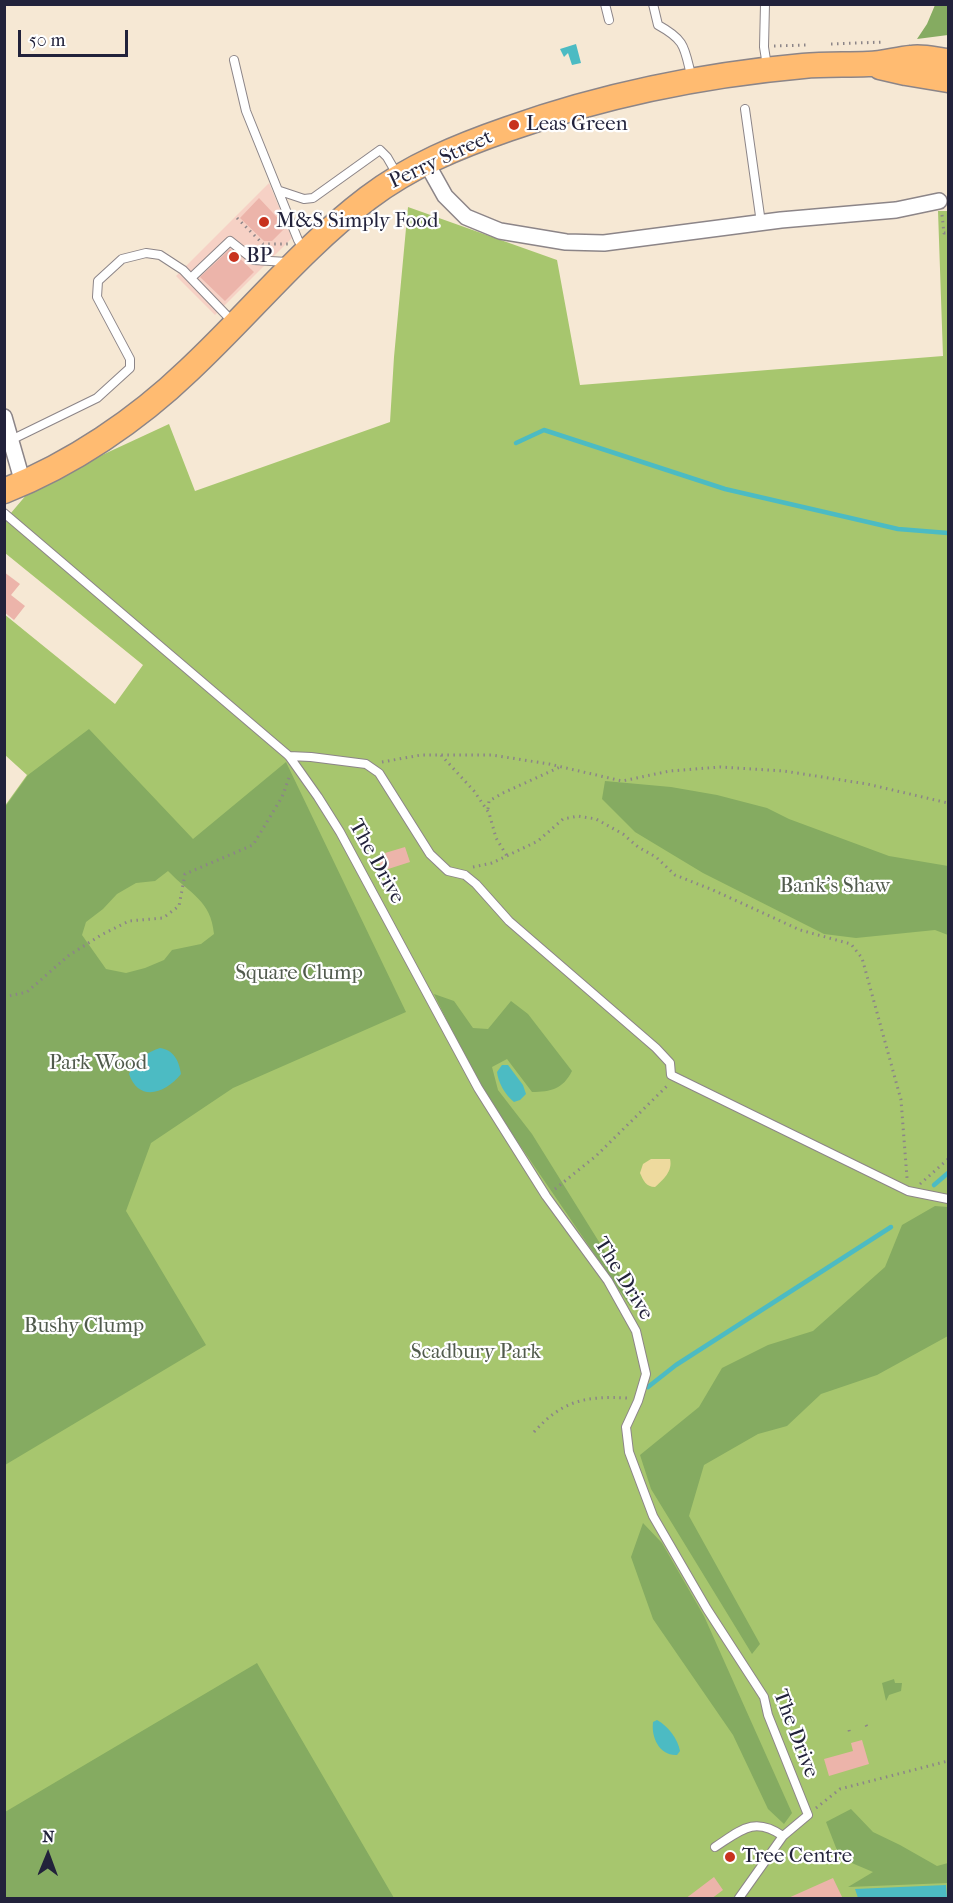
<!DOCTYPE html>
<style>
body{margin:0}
#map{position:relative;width:953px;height:1903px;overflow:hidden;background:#f6e8d4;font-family:"IM FELL French Canon",serif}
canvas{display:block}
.frame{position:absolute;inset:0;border:6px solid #22223b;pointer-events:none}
.north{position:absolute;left:18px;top:1825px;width:60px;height:60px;-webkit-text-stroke:4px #fff;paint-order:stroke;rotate:1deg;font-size:16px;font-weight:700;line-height:24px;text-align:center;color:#22223b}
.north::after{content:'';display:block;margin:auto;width:21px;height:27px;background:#22223b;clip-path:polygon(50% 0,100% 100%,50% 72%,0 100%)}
.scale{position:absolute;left:18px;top:30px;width:110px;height:27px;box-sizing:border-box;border:3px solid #22223b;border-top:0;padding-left:8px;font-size:18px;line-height:21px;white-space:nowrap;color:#22223b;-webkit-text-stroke:4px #fff;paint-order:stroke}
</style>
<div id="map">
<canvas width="953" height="1903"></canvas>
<div class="frame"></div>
<div class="north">N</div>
<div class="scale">50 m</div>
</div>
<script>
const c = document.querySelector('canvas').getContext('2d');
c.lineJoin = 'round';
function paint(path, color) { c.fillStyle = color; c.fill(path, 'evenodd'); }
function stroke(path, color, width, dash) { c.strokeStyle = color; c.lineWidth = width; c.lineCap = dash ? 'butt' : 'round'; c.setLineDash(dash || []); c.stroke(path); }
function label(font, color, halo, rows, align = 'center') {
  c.font = font + ' "IM FELL French Canon",serif'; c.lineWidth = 4.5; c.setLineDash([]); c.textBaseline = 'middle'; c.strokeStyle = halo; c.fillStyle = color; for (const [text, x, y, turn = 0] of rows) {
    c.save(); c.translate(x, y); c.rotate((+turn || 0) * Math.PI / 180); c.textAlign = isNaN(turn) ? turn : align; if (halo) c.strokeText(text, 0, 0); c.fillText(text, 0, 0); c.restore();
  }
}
const built = new Path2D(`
 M 269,183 L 292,238 L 215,315 L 176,276 Z`);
const green = new Path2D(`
 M 408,207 L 557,260 L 580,385 L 943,356 L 938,211 L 948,211 L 948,1898 L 5,1898 L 4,807 L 27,775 L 5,755 L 4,614 L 115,704 L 143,665 L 5,553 L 5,520 L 33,487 L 169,424 L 195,491 L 390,422 L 394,357 Z`);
const forest = new Path2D(`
 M 935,5 L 948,5 L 948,35 L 917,39 L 927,24 Z
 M 89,729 L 193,839 L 286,762 L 406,1012 L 233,1088 L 151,1143 L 126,1211 L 206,1345 L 5,1465 L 5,807 L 28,775 ZM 168,871 C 190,894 211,900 214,934 L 201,944 L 172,950 L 164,960 L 145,968 L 126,973 L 106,969 L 82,935 L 86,922 L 103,909 L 117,894 L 136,883 L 155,881 Z
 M 605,781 L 671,787 L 717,795 L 767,808 L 789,819 L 889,856 L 948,866 L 948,935 L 935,930 L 856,938 L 824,934 L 703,873 L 635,832 L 602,799 Z
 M 434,994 L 454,1001 L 473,1028 L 488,1029 L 511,1001 L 528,1014 L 572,1071 C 563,1089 551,1092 532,1092 L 507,1059 L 492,1067 L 498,1090 L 532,1134 L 637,1303 L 630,1306 L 476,1081 Z
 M 935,1206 L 948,1207 L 948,1336 L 877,1375 L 821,1394 L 787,1426 L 758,1434 L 704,1465 L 689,1516 L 760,1644 L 752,1654 L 651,1489 L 640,1455 L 699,1407 L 722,1368 L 768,1345 L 813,1331 L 885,1267 L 902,1225 Z
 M 643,1523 L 662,1543 L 704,1616 L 792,1813 L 784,1824 L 768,1809 L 733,1735 L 653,1619 L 631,1557 Z
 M 257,1663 L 394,1898 L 5,1898 L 5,1812 Z
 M 894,1679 L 895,1683 L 902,1683 L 901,1691 L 889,1695 L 886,1701 L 882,1683 Z
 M 851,1809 L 873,1832 L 900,1845 L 937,1866 L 948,1863 L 948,1883 L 848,1887 L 873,1872 L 840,1858 L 826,1822 Z`);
const sand = new Path2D(`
 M 651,1159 L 670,1159 C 673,1171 663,1180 655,1187 C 646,1187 643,1180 640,1173 L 643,1164 Z`);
const water = new Path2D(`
 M 576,44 L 581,63 L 572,65 L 568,53 L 564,57 L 560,49 Z
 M 160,1048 C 174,1050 179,1061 181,1074 C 166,1093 139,1103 129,1074 C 134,1061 147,1052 160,1048 Z
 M 502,1065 L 508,1065 L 523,1085 L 526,1094 L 520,1100 L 514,1102 C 505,1095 498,1082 497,1072 Z
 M 657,1720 C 668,1726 678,1739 680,1751 L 677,1755 C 660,1756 651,1738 653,1722 Z
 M 946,1885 L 947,1898 L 858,1898 L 855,1889 Z`);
const stream = new Path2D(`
 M 516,443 L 544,430 L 725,489 L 898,529 L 948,533
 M 934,1185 L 948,1173
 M 648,1387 L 676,1365 L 891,1227`);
const building = new Path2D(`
 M 259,198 L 286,227 L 272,241 L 264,241 L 240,218 Z
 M 230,249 L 254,272 L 225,301 L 200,277 Z
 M 4,572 L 20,584 L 11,595 L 25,606 L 14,620 L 4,612 Z
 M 405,847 L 410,862 L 382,871 L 378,859 L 386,856 L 385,853 Z
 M 862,1740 L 869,1764 L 829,1776 L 824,1759 L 853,1751 L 851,1743 Z
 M 714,1877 L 723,1890 L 711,1899 L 685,1899 Z
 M 833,1878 L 843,1899 L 786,1899 Z`);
const path = new Path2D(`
 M 831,44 L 884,42
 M 774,46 L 806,45
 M 942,215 L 944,233 L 948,233
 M 237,218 L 263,244 L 288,244
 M 441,755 L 474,791 L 489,813 L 496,838 L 507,856
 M 382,762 L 421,755 L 492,755 L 549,764 L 622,781 L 670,771 L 720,767 L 784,771 L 867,784 L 948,803
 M 488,809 L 489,801 L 503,793 L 560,767
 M 473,867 L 492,863 L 538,841 L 563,819 L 578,816 L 596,819 L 623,834 L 638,847 L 656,857 L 675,875 L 713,890 L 800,930 L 851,944 L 862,958 L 901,1100 L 907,1178
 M 4,997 L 27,992 L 68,956 L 101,935 L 129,921 L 163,918 L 179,906 L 185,874 L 253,845 L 282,797 L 290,775
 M 920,1184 L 948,1159
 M 555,1189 L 596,1156 L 669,1084
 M 534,1432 C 563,1400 585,1396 628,1398
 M 866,1725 L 868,1729
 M 849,1730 L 850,1734
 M 816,1808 L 840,1789 L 948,1761`);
const lane = new Path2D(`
 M 605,4 L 609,20
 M 653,4 L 658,25 C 687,41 684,48 692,79
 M 765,4 L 764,47 L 767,66
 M 234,60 L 246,111 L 298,240 L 304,249
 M 745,109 L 761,223
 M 280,191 L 304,199 L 313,198 L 380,150 L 387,157 L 398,176
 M 191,278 L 230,241 L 254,260 L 287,262
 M 11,440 L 97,398 L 130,368 L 130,359 L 97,297 L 98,281 L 122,259 L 146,253 L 160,255 L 183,270 L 232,321
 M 4,513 L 289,756 L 318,797 L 340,832 L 478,1088 L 546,1196 L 608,1281 L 636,1331 L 646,1374 L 638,1401 L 626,1427 L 629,1452 L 653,1516 L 707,1609 L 764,1697 L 768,1715 L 808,1815 L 783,1836 L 739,1898
 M 289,756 L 311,757 L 366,764 L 379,773 L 430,854 L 448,871 L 465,875 L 476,884 L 509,921 L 656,1048 L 670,1063 L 671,1075 L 908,1191 L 948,1199
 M 715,1847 C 741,1830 754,1816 783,1836`);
const street = new Path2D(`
 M 426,162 L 445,196 L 466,217 L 500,231 L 566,242 L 604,243 L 781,220 L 896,210 L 939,201
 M 4,417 L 23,483`);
const primary = new Path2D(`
 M 880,67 L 906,73 L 948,80
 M 4,491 C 72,464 137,420 189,370 C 249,314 302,248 368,198 C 410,166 459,146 508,129 C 604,95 702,75 803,66 C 825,64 847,65 868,64 C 883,64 897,59 911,58 C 923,56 937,60 948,61`);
const markers = [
 [514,125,6,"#c8321e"],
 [264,222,6,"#c8321e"],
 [234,257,6,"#c8321e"],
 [730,1857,6,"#c8321e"]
];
const poiNames = [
 ["Leas Green",526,125],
 ["M&S Simply Food",276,222],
 ["BP",246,257],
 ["Tree Centre",742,1857]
];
const streetNames = [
 ["Perry Street",441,160,-25],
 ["The Drive",376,862,61],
 ["The Drive",623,1279,58],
 ["The Drive",795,1734,69]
];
const parkNames = [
 ["Bank's Shaw",835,887],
 ["Square Clump",299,974],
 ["Park Wood",98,1064],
 ["Bushy Clump",84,1327],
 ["Scadbury Park",476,1353]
];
paint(built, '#f6d1c5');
paint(green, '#a7c66e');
paint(forest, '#85ab61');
paint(sand, '#eeda9e');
paint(water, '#4cbbc3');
stroke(stream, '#4cbbc3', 4.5);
paint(building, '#ecb4aa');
stroke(lane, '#8c8588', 10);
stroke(street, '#8c8588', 18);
stroke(primary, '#8c8588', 27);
stroke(path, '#8c8588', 3, [1.5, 4.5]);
stroke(lane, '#fff', 8);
stroke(street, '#fff', 15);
stroke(primary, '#ffbb71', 24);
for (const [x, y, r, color] of markers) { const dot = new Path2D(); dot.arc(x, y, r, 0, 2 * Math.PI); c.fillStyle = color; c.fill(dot); stroke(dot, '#fff', 2); }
label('21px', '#22223b', '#fff', poiNames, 'left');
label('21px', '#22223b', '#fff', streetNames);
label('21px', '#515b4d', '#fff', parkNames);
</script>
